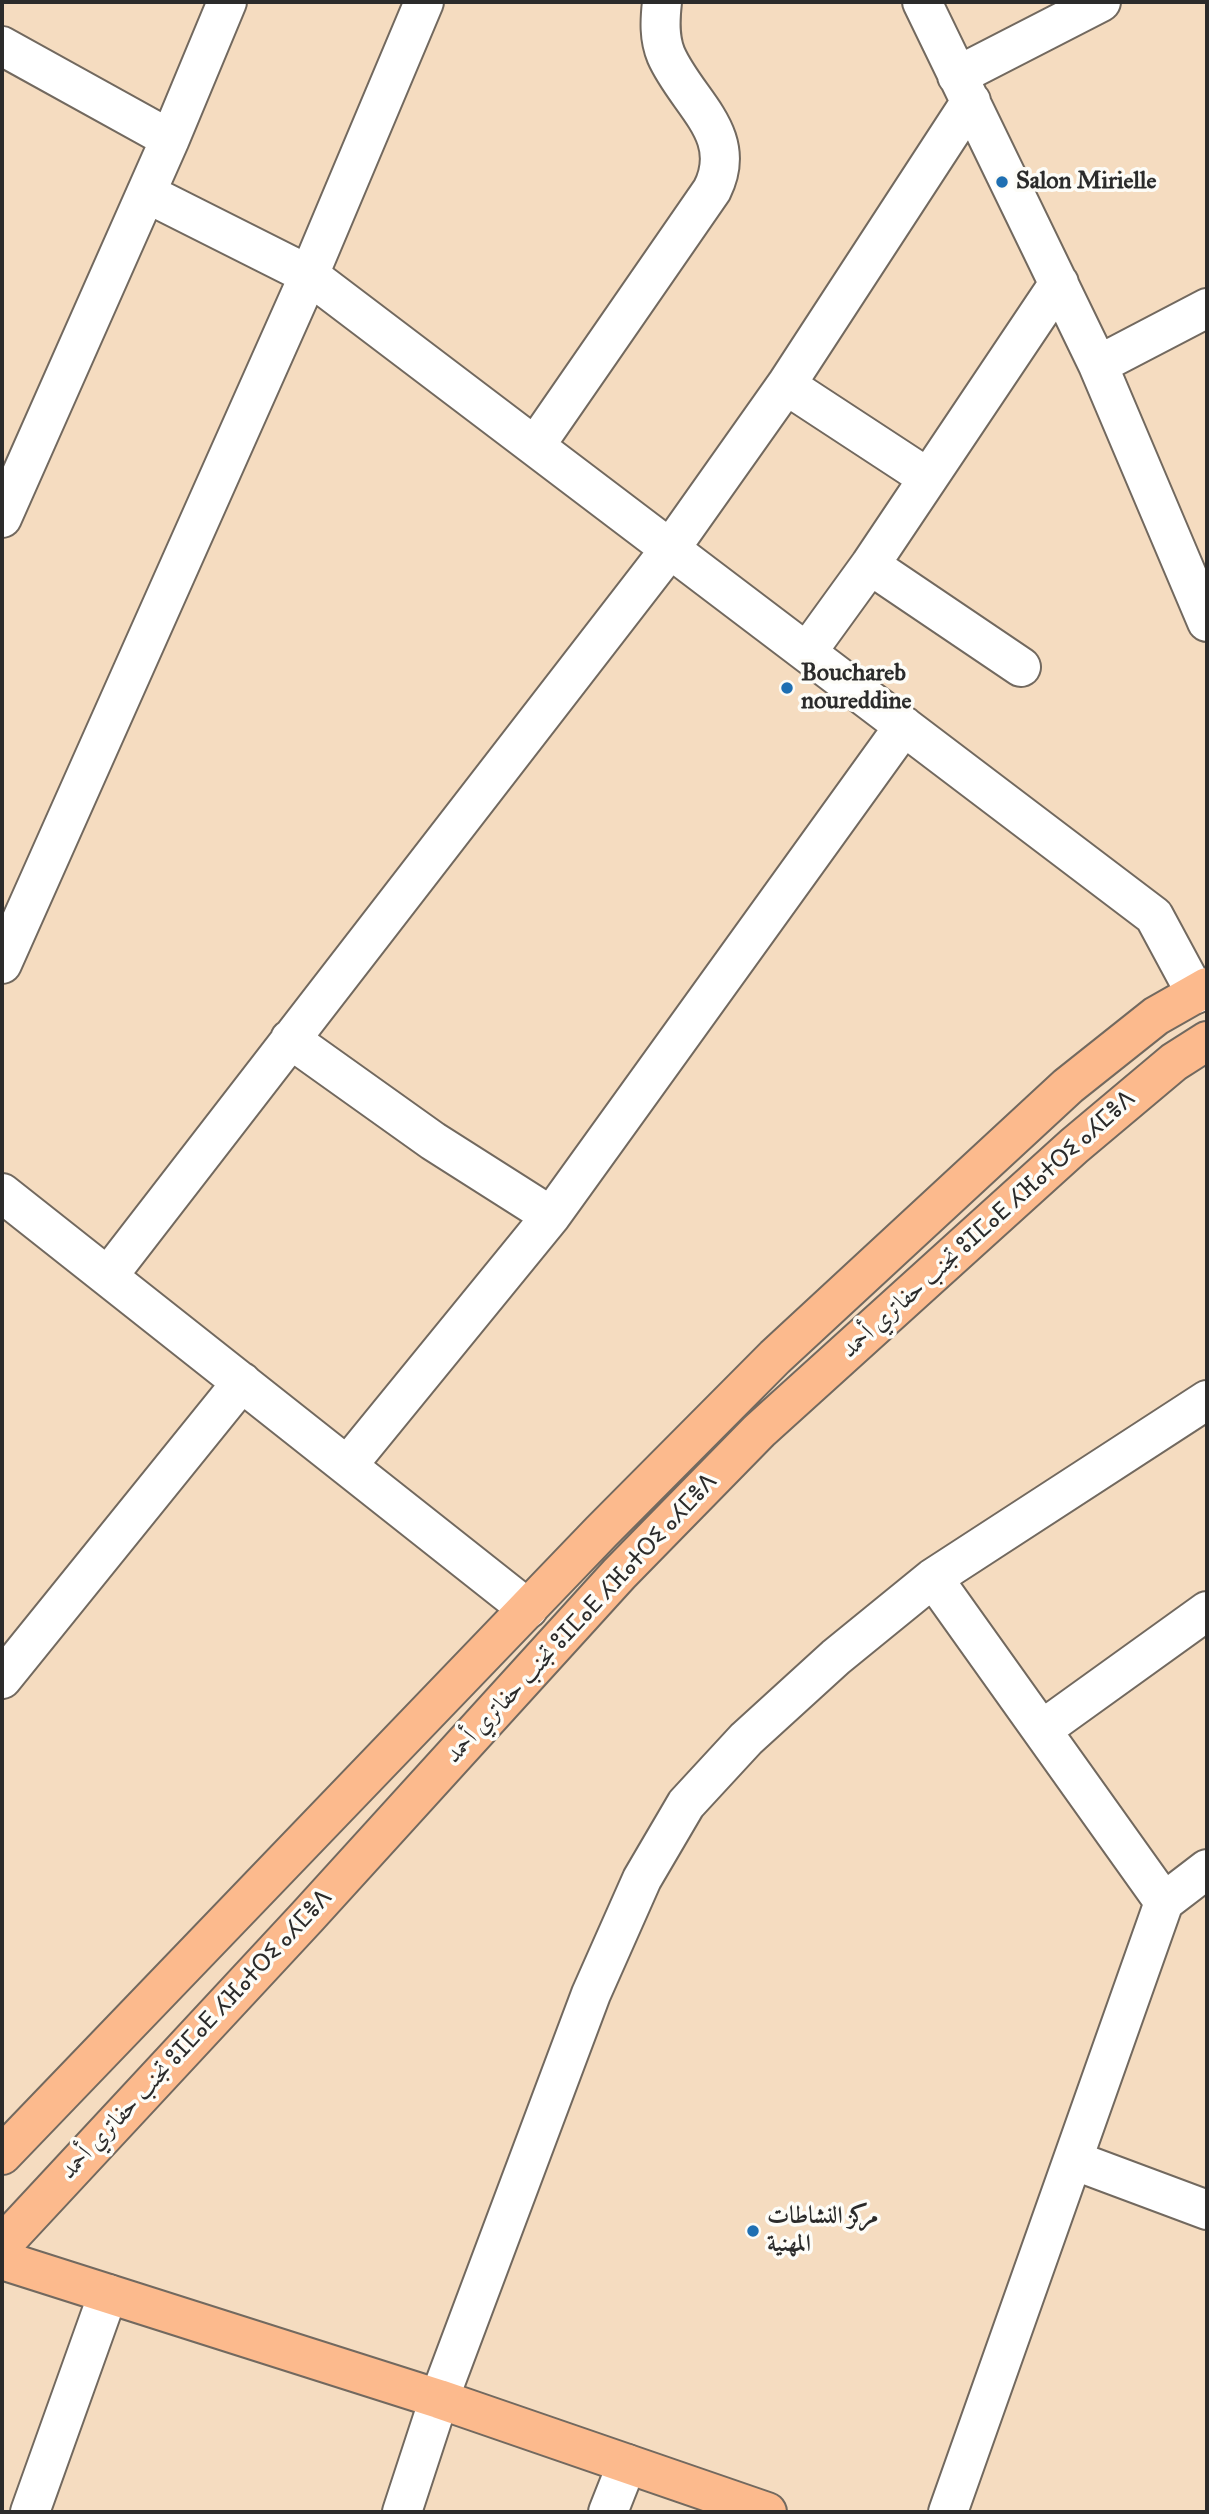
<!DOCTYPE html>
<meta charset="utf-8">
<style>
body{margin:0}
#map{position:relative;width:1209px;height:2514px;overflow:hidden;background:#f5dcc0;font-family:"IM FELL Great Primer",serif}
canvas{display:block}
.frame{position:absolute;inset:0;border:4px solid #2b2b2b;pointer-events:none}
</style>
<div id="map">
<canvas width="1209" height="2514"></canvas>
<div class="frame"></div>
</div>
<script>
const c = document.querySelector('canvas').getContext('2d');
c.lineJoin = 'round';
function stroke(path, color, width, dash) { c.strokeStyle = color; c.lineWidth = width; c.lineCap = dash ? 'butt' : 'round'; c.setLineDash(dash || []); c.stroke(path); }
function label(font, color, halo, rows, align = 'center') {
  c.font = font + ' "IM FELL Great Primer",Amiri,"Noto Sans Tifinagh",serif'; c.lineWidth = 7; c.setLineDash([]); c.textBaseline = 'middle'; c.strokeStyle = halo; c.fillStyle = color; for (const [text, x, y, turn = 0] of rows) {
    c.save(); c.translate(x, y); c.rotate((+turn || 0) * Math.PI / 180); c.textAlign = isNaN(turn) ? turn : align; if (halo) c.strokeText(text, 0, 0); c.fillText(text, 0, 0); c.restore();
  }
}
const minor = new Path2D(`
 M 922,2 L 1098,365 L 1207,622
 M 2,46 L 170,139
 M 957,76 L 1101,2
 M 146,193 L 309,275 L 1154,916 L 1196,994
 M 1098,365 L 1207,308
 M 786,385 L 928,478
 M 535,446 L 712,190 C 740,134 687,103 666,55 C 659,38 660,20 662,2
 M 2,518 L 170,139 L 227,2
 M 870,565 L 1021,667
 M 807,652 L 870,565 L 1059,283
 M 2,964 L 309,275 L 424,2
 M 290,1039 L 433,1141 L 551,1216
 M 2,1193 L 528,1609
 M 108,1276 L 670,549 L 786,385 L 971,101
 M 347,1466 L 551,1216 L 904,726
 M 933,1578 L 1164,1902
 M 2,1679 L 242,1382
 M 1043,1729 L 1207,1611
 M 1073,2160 L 1207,2210
 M 30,2512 L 108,2294
 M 402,2512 L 439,2399 L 591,1994 L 642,1879 L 686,1804 L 746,1739 L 836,1657 L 933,1578 L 1207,1400
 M 608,2512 L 627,2464
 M 948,2512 L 1164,1902 L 1207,1869`);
const major = new Path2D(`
 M 2,2155 L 601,1532 L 775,1357 L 1068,1086 L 1156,1016 L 1207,987
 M 2,2245 L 307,1917 L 619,1574 L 759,1431 L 1074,1146 L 1174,1062 L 1207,1041
 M 2,2260 L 439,2399 L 767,2512`);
const markers = [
 [1002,182,7,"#1f6fb2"],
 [787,688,7,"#1f6fb2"],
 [753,2231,7,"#1f6fb2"]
];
const poiNames = [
 ["Salon Mirielle",1016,182],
 ["Bouchareb",801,674],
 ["noureddine",801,702],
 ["مركز النشاطات",767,2217],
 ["المهنية",767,2245]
];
const streetNames = [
 ["تجنب حفاتري أحمد ⵓⵊⵎⴰⴹ ⵃⴼⴰⵜⵔⵉ ⴰⵃⵎⴻⴷ",989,1225,-42],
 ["تجنب حفاتري أحمد ⵓⵊⵎⴰⴹ ⵃⴼⴰⵜⵔⵉ ⴰⵃⵎⴻⴷ",582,1619,-47],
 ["تجنب حفاتري أحمد ⵓⵊⵎⴰⴹ ⵃⴼⴰⵜⵔⵉ ⴰⵃⵎⴻⴷ",197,2035,-47]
];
stroke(minor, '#72695f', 42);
stroke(major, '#72695f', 42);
stroke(minor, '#fff', 38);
stroke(major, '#fcba8d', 38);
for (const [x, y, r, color] of markers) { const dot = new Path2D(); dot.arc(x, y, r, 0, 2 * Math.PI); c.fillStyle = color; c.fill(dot); stroke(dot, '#fdfcf7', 2.5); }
label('bold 24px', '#2b2b2b', '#fdfcf7', poiNames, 'left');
label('24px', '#2b2b2b', '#fdfcf7', streetNames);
</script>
